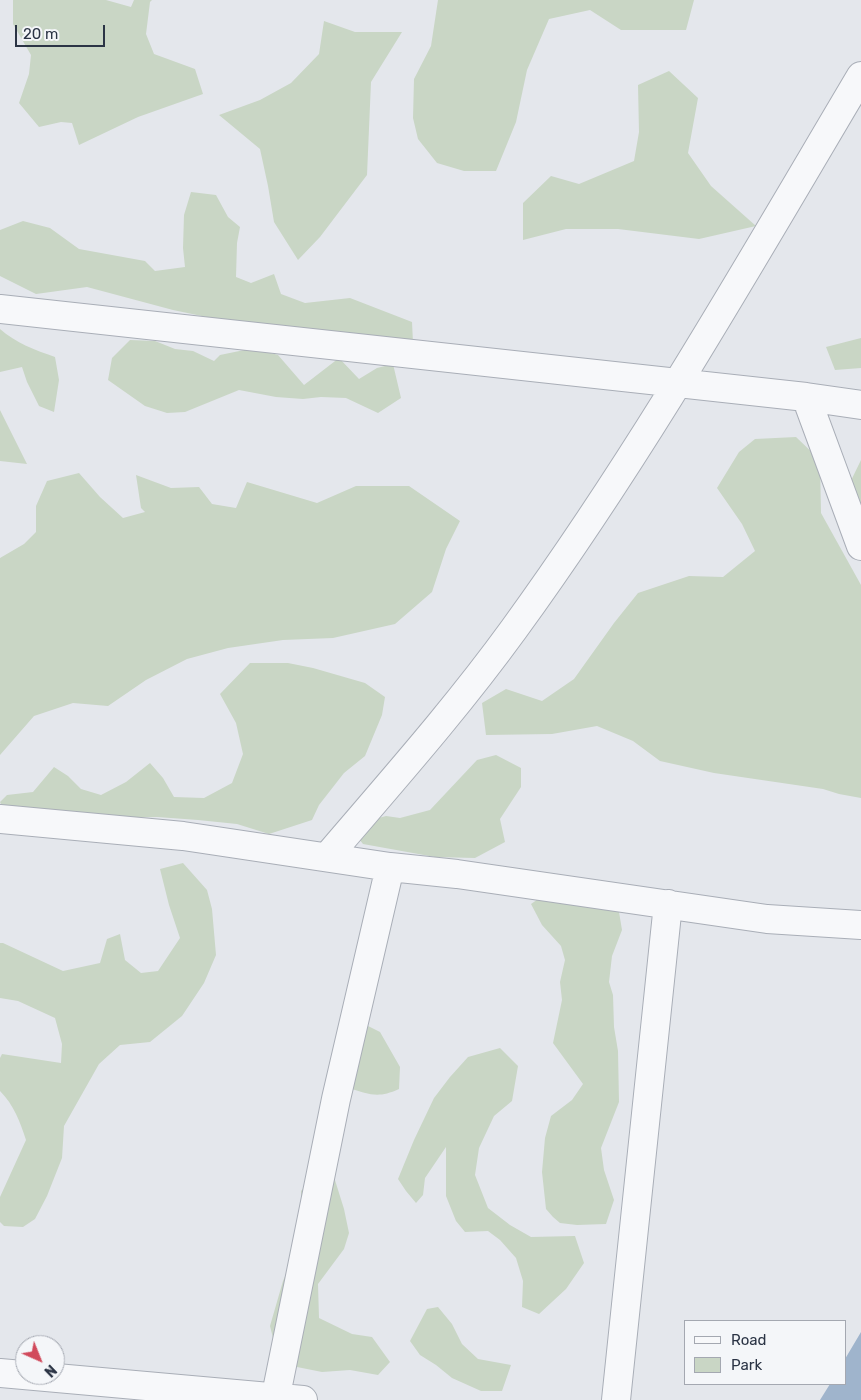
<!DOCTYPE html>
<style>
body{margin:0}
#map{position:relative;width:861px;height:1400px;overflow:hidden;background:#e4e7ec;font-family:Rubik,sans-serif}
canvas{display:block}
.legend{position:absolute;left:684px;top:1320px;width:162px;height:65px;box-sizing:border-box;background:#f4f6f9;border:1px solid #a4a8b1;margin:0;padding:6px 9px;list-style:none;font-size:15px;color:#2b3445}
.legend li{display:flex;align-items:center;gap:10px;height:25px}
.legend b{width:25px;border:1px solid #a4a8b1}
.north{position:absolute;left:15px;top:1335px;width:50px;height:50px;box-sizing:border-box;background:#f4f6f9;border:1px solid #a4a8b1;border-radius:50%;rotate:136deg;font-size:14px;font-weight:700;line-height:20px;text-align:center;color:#2b3445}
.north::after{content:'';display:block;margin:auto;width:18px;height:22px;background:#d1495b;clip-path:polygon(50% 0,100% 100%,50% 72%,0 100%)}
.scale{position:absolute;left:15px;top:25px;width:90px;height:22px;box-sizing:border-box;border:2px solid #2b3445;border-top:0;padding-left:6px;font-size:15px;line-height:18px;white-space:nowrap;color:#2b3445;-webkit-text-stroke:4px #f4f6f9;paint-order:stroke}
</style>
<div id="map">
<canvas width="861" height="1400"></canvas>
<ul class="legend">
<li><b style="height:6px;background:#f7f8fa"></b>Road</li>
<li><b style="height:14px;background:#c9d6c5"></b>Park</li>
</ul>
<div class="north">N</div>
<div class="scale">20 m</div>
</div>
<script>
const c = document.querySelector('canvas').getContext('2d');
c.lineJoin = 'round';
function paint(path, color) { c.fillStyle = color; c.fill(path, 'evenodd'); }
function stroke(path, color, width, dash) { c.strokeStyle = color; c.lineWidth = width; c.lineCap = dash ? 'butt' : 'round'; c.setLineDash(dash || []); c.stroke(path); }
const green = new Path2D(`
 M 13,0 L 106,0 L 131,7 L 134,0 L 152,0 L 150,2 L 146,34 L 154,54 L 195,69 L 203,94 L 138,117 L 79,145 L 72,123 L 61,122 L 39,127 L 19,103 L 29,74 L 31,55 L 13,24 Z
 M 438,0 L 694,0 L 686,30 L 621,30 L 590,10 L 549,19 L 527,70 L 516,122 L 496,171 L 464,171 L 437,163 L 418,139 L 413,118 L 414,79 L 431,46 Z
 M 324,21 L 355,32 L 402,32 L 371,82 L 367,175 L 320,237 L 298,260 L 274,222 L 268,186 L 260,149 L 219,115 L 260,100 L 291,83 L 319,54 Z
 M 669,71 L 698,98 L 688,153 L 711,186 L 756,226 L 699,239 L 618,229 L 566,229 L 523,240 L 523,203 L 551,176 L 579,184 L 634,161 L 639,132 L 638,85 Z
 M 191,192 L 216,195 L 228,217 L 240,227 L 237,243 L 236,277 L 251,283 L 274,274 L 281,294 L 305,303 L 350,298 L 412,322 L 413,343 L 259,328 L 173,310 L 87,287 L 36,294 L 0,276 L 0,230 L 23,221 L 50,228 L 79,249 L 145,261 L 155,271 L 185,267 L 183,248 L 184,215 Z
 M 0,329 C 16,343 35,350 55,357 L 59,380 L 54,412 L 39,406 L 27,382 L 22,367 L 0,372 Z
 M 861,338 L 861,368 L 835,370 L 826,347 Z
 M 130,340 L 155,341 L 175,349 L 193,351 L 214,361 L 220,355 L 254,348 L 278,355 L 304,385 L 339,358 L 359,379 L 377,368 L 393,364 L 401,398 L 378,413 L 346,398 L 321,397 L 303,399 L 276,397 L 239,390 L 185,412 L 167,413 L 145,406 L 108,380 L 112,358 Z
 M 0,410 L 27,464 L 0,461 Z
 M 796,437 L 820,460 L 821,513 L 861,585 L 861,798 L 839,794 L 823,789 L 714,773 L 660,761 L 633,741 L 597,726 L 552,734 L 486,735 L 482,703 L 506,689 L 542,701 L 574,679 L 614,623 L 638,593 L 689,576 L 723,577 L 755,551 L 742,524 L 717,488 L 739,452 L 755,439 Z
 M 861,460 L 861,508 L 843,497 Z
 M 79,473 L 100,497 L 123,518 L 145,512 L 141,508 L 136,475 L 171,488 L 199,487 L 212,504 L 236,508 L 247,482 L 317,503 L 356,486 L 409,486 L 460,521 L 446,549 L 432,592 L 395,624 L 333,638 L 283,640 L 228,648 L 187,659 L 146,680 L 108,706 L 73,703 L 34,716 L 0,755 L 0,558 L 24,544 L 36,532 L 36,506 L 47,481 Z
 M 250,663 L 288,663 L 313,668 L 365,683 L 385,697 L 382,715 L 365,756 L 344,773 L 319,805 L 312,820 L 269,834 L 237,824 L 198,820 L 157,817 L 105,818 L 5,813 L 0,802 L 7,795 L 33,792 L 54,767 L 68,776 L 81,789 L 101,795 L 126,782 L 150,763 L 163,778 L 174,797 L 204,798 L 232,783 L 243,754 L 236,723 L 220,694 Z
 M 496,755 L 521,768 L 521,787 L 500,819 L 505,842 L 475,858 L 435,857 L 363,844 L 355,834 L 368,821 L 386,816 L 400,818 L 430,810 L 477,760 Z
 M 183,863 L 207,890 L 212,909 L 216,955 L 204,983 L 182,1016 L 150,1042 L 120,1045 L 99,1064 L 64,1126 L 62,1158 L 47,1196 L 35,1219 L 23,1227 L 4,1226 L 0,1222 L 0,1197 L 26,1140 C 20,1122 14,1105 0,1091 L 0,1058 L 2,1054 L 61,1063 L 62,1044 L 55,1018 L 18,1001 L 0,998 L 0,943 L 3,943 L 63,971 L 100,963 L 107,939 L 120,934 L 125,960 L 141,973 L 158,971 L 180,938 L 169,905 L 160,869 Z
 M 554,888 L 618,906 L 622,930 L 612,956 L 609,982 L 613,995 L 614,1027 L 618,1051 L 619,1102 L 601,1148 L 604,1170 L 614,1200 L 606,1224 L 577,1225 L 560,1223 L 553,1217 L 546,1209 L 542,1172 L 545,1138 L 551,1116 L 572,1100 L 583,1084 L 553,1043 L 562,1000 L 560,982 L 565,960 L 561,946 L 542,925 L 531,904 Z
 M 360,1022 L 380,1032 L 400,1067 L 399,1089 C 377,1099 370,1094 348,1088 Z
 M 500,1048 L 518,1066 L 512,1101 L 494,1116 L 479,1148 L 475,1175 L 488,1208 L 510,1225 L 531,1237 L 575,1236 L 584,1263 L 566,1289 L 539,1314 L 522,1307 L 523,1281 L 516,1258 L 500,1240 L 488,1231 L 465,1232 L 456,1221 L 446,1196 L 446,1147 L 425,1178 L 423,1195 L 416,1203 L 406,1191 L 398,1179 L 414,1140 L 434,1098 L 450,1077 L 468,1057 Z
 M 321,1170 L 334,1177 L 344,1209 L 349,1233 L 344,1249 L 318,1284 L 319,1318 L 352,1334 L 372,1337 L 390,1362 L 378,1375 L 350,1370 L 322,1372 L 297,1367 L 277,1354 L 270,1326 L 283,1281 L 302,1236 L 301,1191 Z
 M 438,1307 L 452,1324 L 462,1344 L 478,1359 L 511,1365 L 502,1391 L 481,1391 L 452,1378 L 436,1365 L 420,1355 L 410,1341 L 427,1309 Z`);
const water = new Path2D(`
 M 861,1332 L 861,1400 L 820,1400 L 830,1384 L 845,1384 L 845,1359 Z`);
const minor = new Path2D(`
 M 0,309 L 806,397 L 861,405
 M 806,397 L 861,546
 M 0,819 L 183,836 L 390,867 L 457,874 L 767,919 L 861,925
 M 327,857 C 391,782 456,709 514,629 C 642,453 750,263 861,76
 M 0,1373 L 303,1400
 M 275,1400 L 336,1099 L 390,867
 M 616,1400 L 668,904`);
paint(green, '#c9d6c5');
paint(water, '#9fb4cc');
stroke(minor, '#a9aeb7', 30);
stroke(minor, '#f7f8fa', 28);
</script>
